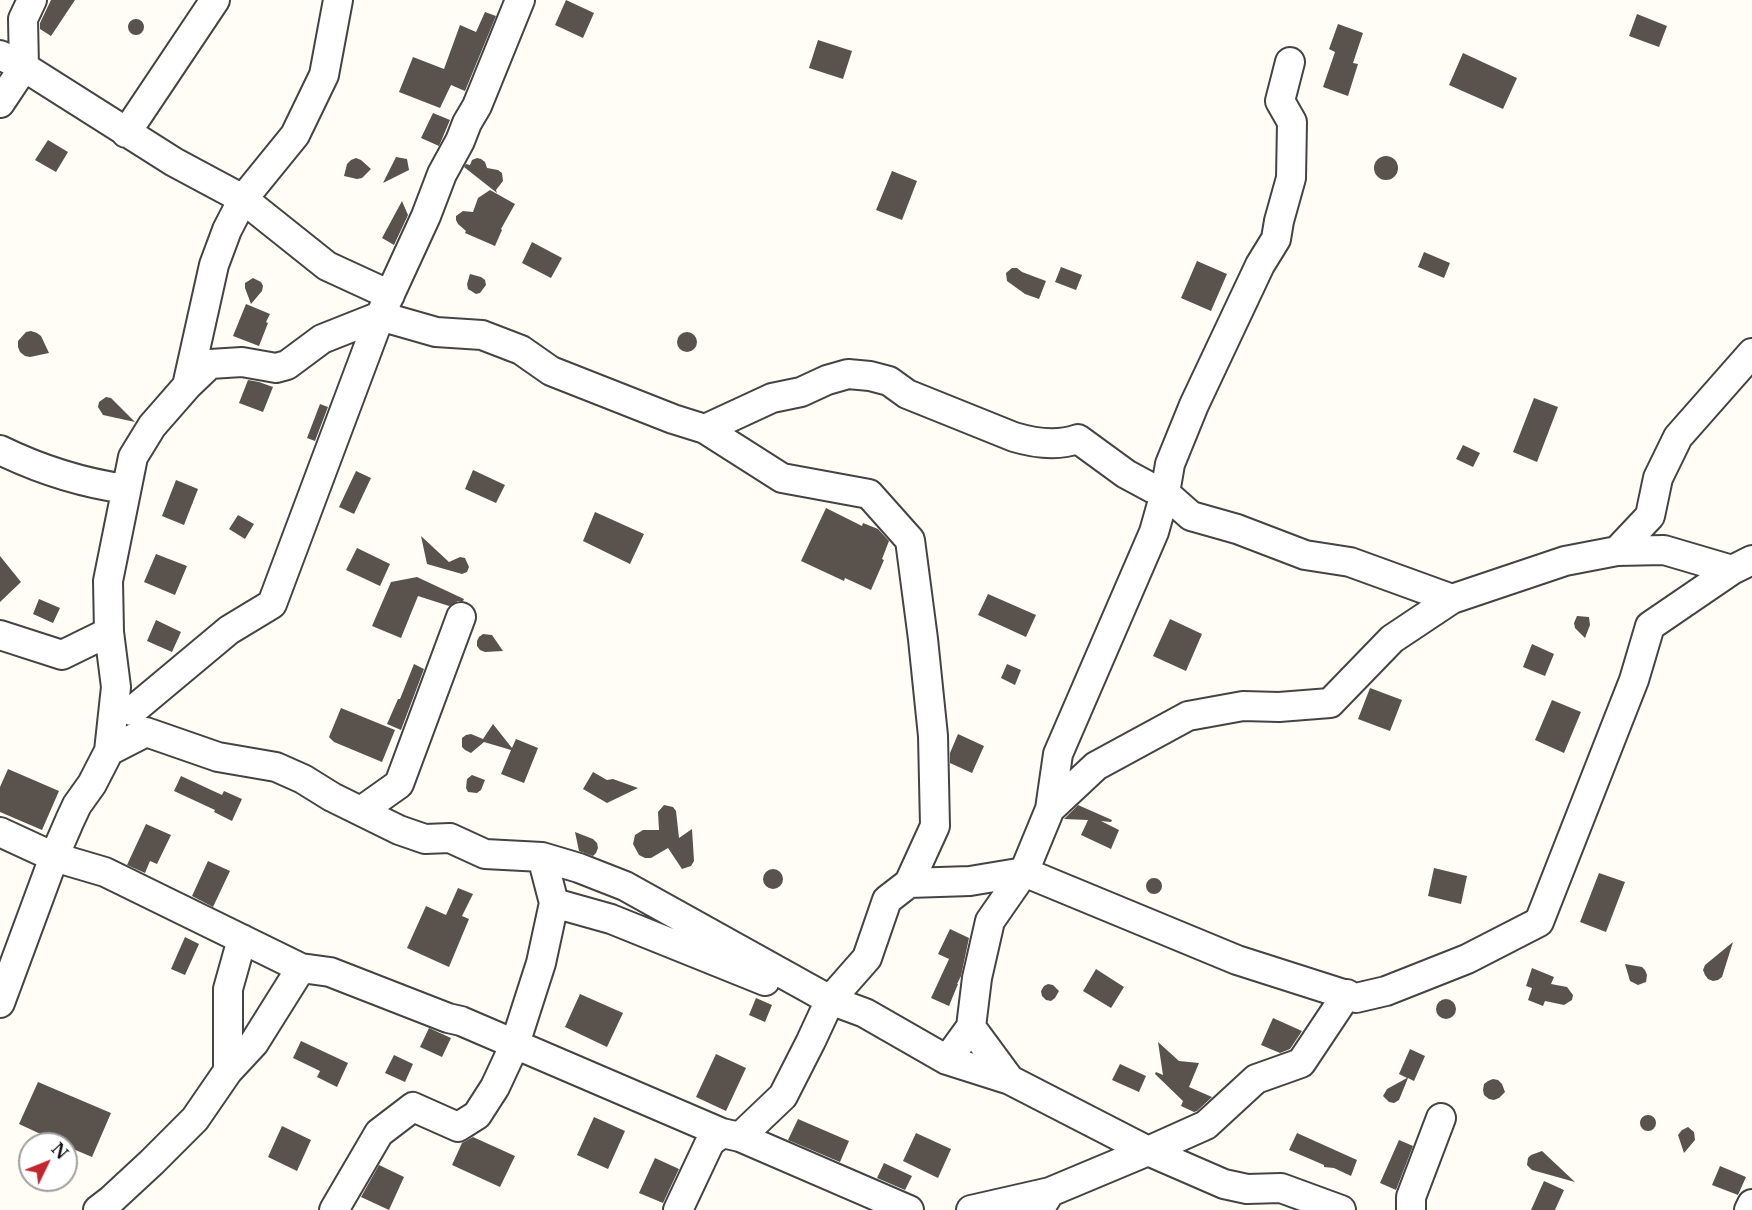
<!DOCTYPE html>
<style>
body{margin:0}
#map{position:relative;width:1752px;height:1210px;overflow:hidden;background:#fffdf5;font-family:"Libre Baskerville",serif}
canvas{display:block}
.north{position:absolute;left:18px;top:1132px;width:60px;height:60px;box-sizing:border-box;background:#fff;border:2px solid #a0a0a0;border-radius:50%;rotate:47deg;font-size:16px;font-weight:700;line-height:24px;text-align:center;color:#111}
.north::after{content:'';display:block;margin:auto;width:21px;height:27px;background:#c4262e;clip-path:polygon(50% 0,100% 100%,50% 72%,0 100%)}
</style>
<div id="map">
<canvas width="1752" height="1210"></canvas>
<div class="north">N</div>
</div>
<script>
const c = document.querySelector('canvas').getContext('2d');
c.lineJoin = 'round';
function paint(path, color) { c.fillStyle = color; c.fill(path, 'evenodd'); }
function stroke(path, color, width, dash) { c.strokeStyle = color; c.lineWidth = width; c.lineCap = dash ? 'butt' : 'round'; c.setLineDash(dash || []); c.stroke(path); }
const building = new Path2D(`
 M 51,0 L 75,0 L 51,36 L 40,29 L 40,23 Z
 M 566,0 L 594,13 L 583,38 L 555,25 Z
 M 485,12 L 496,16 L 465,91 L 451,85 L 440,108 L 399,92 L 413,57 L 444,69 L 460,25 L 476,32 Z
 M 1637,14 L 1667,26 L 1659,47 L 1629,36 Z
 M128 27a8 8 0 1 1 16 0a8 8 0 1 1-16 0Z
 M 1338,24 L 1363,33 L 1353,63 L 1358,64 L 1348,96 L 1323,87 L 1335,52 L 1329,49 Z
 M 818,40 L 852,51 L 843,79 L 809,68 Z
 M 1463,53 L 1517,78 L 1503,109 L 1449,85 Z
 M 433,113 L 450,120 L 439,146 L 421,138 Z
 M 48,140 L 68,152 L 56,172 L 35,160 Z
 M1374 168a12 12 0 1 1 24 0a12 12 0 1 1-24 0Z
 M 396,157 L 407,159 L 409,170 L 383,183 Z
 M 356,158 L 361,160 L 371,169 L 362,178 L 357,179 L 344,176 L 347,164 L 351,160 Z
 M 477,158 L 481,159 L 485,162 L 487,168 L 498,170 L 502,173 L 503,181 L 496,190 L 497,193 L 464,167 L 466,164 L 470,165 L 472,160 Z
 M 892,171 L 917,181 L 902,220 L 876,210 Z
 M 490,190 L 515,204 L 501,229 L 502,230 L 495,246 L 465,233 L 466,231 L 458,224 L 456,220 L 456,216 L 463,211 L 473,212 L 478,198 Z
 M 402,201 L 408,215 L 394,245 L 382,238 Z
 M 532,242 L 562,258 L 551,278 L 522,263 Z
 M 1424,252 L 1450,263 L 1444,278 L 1418,267 Z
 M 1197,261 L 1227,274 L 1211,311 L 1181,298 Z
 M 1061,267 L 1082,275 L 1076,290 L 1055,282 Z
 M 1012,268 L 1017,268 L 1022,272 L 1046,281 L 1039,299 L 1025,294 L 1007,281 L 1006,273 Z
 M 470,274 L 481,277 L 485,280 L 486,285 L 480,293 L 476,294 L 468,289 L 467,284 Z
 M 253,278 L 261,282 L 263,286 L 262,291 L 251,304 L 245,288 L 245,283 Z
 M 246,304 L 270,314 L 266,322 L 268,323 L 259,346 L 233,336 Z
 M 31,331 L 37,333 L 41,336 L 49,353 L 30,357 L 25,356 L 20,352 L 18,347 L 18,341 L 26,332 Z
 M677 342a10 10 0 1 1 20 0a10 10 0 1 1-20 0Z
 M 248,380 L 259,382 L 273,387 L 263,412 L 239,403 Z
 M 106,397 L 111,398 L 135,422 L 103,415 L 98,407 L 99,402 Z
 M 1534,398 L 1558,407 L 1537,462 L 1513,452 Z
 M 320,404 L 328,407 L 315,441 L 307,438 Z
 M 1463,445 L 1480,453 L 1473,467 L 1456,459 Z
 M 473,470 L 505,485 L 496,503 L 465,489 Z
 M 356,471 L 371,478 L 354,514 L 339,507 Z
 M 176,480 L 198,489 L 184,525 L 162,516 Z
 M 826,508 L 862,526 L 863,523 L 878,529 L 889,541 L 882,559 L 884,560 L 871,590 L 845,578 L 844,581 L 801,561 Z
 M 595,512 L 644,534 L 630,564 L 583,541 Z
 M 238,515 L 254,524 L 245,539 L 229,529 Z
 M 421,536 L 449,562 L 460,557 L 465,558 L 469,567 L 467,572 L 462,574 L 427,564 Z
 M 357,548 L 390,564 L 380,586 L 346,570 Z
 M 156,554 L 187,566 L 175,595 L 144,582 Z
 M 0,556 L 21,582 L 0,602 Z
 M 417,577 L 464,599 L 463,601 L 458,601 L 449,606 L 418,596 L 401,638 L 372,626 L 391,582 Z
 M 988,594 L 1036,615 L 1026,637 L 978,615 Z
 M 39,599 L 60,608 L 53,623 L 33,614 Z
 M 1577,616 L 1589,617 L 1590,625 L 1585,638 L 1575,628 L 1574,623 Z
 M 1170,619 L 1202,634 L 1186,671 L 1153,656 Z
 M 156,620 L 181,632 L 172,652 L 147,641 Z
 M 483,634 L 492,635 L 503,651 L 485,652 L 480,650 L 477,646 L 477,641 L 479,637 Z
 M 1532,644 L 1554,654 L 1545,676 L 1523,667 Z
 M 414,664 L 424,669 L 401,730 L 387,724 L 398,699 L 400,699 Z
 M 1007,664 L 1021,670 L 1015,685 L 1001,678 Z
 M 1370,688 L 1402,700 L 1390,731 L 1358,719 Z
 M 1552,700 L 1581,712 L 1564,753 L 1535,740 Z
 M 341,708 L 395,730 L 382,762 L 334,742 L 329,737 Z
 M 493,724 L 512,748 L 516,739 L 538,748 L 524,783 L 501,774 L 511,750 L 484,742 L 471,753 L 465,750 L 462,747 L 462,738 L 466,735 L 471,734 L 483,739 Z
 M 958,734 L 984,746 L 972,773 L 950,763 L 950,753 Z
 M 8,769 L 59,791 L 42,830 L 0,812 L 0,787 Z
 M 593,772 L 607,780 L 613,779 L 638,788 L 607,803 L 583,789 Z
 M 472,775 L 485,780 L 481,790 L 477,793 L 468,792 L 466,788 L 467,779 Z
 M 181,776 L 222,795 L 224,791 L 242,799 L 232,821 L 214,812 L 215,810 L 174,791 Z
 M 664,805 L 673,807 L 676,811 L 679,838 L 692,829 L 694,861 L 691,866 L 682,869 L 668,848 L 651,858 L 645,858 L 639,855 L 633,844 L 635,835 L 643,830 L 659,830 L 658,812 Z
 M 1078,805 L 1112,820 L 1111,822 L 1101,821 L 1119,830 L 1111,849 L 1081,835 L 1088,820 L 1064,819 Z
 M 146,824 L 171,835 L 157,864 L 150,861 L 145,873 L 127,865 Z
 M 575,832 L 593,839 L 597,843 L 598,848 L 596,853 L 593,856 L 579,851 Z
 M 208,861 L 230,871 L 213,907 L 192,896 Z
 M 1434,868 L 1467,876 L 1461,904 L 1428,896 Z
 M763 879a10 10 0 1 1 20 0a10 10 0 1 1-20 0Z
 M 1599,873 L 1625,882 L 1606,932 L 1580,922 Z
 M1146 886a8 8 0 1 1 16 0a8 8 0 1 1-16 0Z
 M 458,888 L 473,894 L 462,916 L 469,919 L 449,967 L 407,948 L 426,906 L 446,915 Z
 M 950,929 L 969,938 L 961,976 L 957,984 L 958,984 L 949,1006 L 931,998 L 949,959 L 938,954 Z
 M 185,937 L 199,944 L 185,975 L 171,969 Z
 M 1733,942 L 1722,977 L 1718,980 L 1713,981 L 1708,979 L 1705,975 L 1703,970 L 1705,965 Z
 M 1625,964 L 1642,967 L 1645,970 L 1647,975 L 1646,982 L 1638,985 L 1630,981 Z
 M 1532,968 L 1554,977 L 1551,984 L 1567,987 L 1573,995 L 1572,1000 L 1564,1005 L 1545,1001 L 1543,1006 L 1528,1000 L 1532,988 L 1526,986 Z
 M 1096,969 L 1124,987 L 1111,1008 L 1083,991 Z
 M 1048,984 L 1053,985 L 1059,991 L 1055,998 L 1051,1001 L 1046,1000 L 1042,996 L 1041,991 L 1044,986 Z
 M 580,994 L 623,1013 L 607,1047 L 565,1027 Z
 M 756,998 L 772,1005 L 765,1022 L 749,1015 Z
 M1436 1009a10 10 0 1 1 20 0a10 10 0 1 1-20 0Z
 M 1273,1018 L 1302,1031 L 1290,1049 L 1280,1053 L 1261,1045 Z
 M 429,1028 L 451,1038 L 442,1057 L 420,1047 Z
 M 301,1041 L 348,1063 L 337,1087 L 317,1077 L 320,1071 L 293,1058 Z
 M 1158,1042 L 1179,1061 L 1199,1063 L 1189,1087 L 1212,1097 L 1197,1111 L 1194,1112 L 1181,1106 L 1183,1101 L 1155,1074 L 1156,1072 L 1163,1075 Z
 M 1410,1049 L 1425,1056 L 1414,1081 L 1408,1078 L 1399,1100 L 1394,1103 L 1389,1102 L 1383,1096 L 1387,1089 L 1407,1078 L 1399,1074 Z
 M 716,1054 L 746,1068 L 726,1111 L 696,1097 Z
 M 394,1055 L 413,1064 L 405,1082 L 385,1073 Z
 M 1120,1064 L 1146,1076 L 1139,1092 L 1112,1080 Z
 M 1493,1079 L 1498,1080 L 1502,1084 L 1505,1092 L 1499,1098 L 1494,1100 L 1489,1099 L 1484,1095 L 1483,1090 L 1484,1084 L 1488,1081 Z
 M 38,1082 L 111,1113 L 92,1157 L 66,1146 L 66,1144 L 62,1144 L 19,1124 Z
 M1640 1123a8 8 0 1 1 16 0a8 8 0 1 1-16 0Z
 M 594,1117 L 625,1131 L 608,1169 L 577,1155 Z
 M 798,1119 L 849,1141 L 840,1162 L 788,1140 Z
 M 282,1126 L 311,1140 L 297,1171 L 268,1157 Z
 M 1688,1127 L 1694,1132 L 1695,1140 L 1684,1153 L 1678,1135 L 1682,1130 Z
 M 916,1133 L 951,1149 L 938,1178 L 903,1161 Z
 M 1297,1133 L 1357,1160 L 1351,1176 L 1334,1168 L 1324,1167 L 1324,1165 L 1289,1150 Z
 M 473,1137 L 515,1156 L 500,1187 L 452,1165 L 462,1143 Z
 M 1399,1140 L 1413,1146 L 1396,1190 L 1380,1183 Z
 M 1542,1151 L 1575,1182 L 1532,1170 L 1527,1165 L 1528,1158 L 1531,1155 Z
 M 655,1158 L 679,1169 L 663,1203 L 639,1193 Z
 M 884,1163 L 912,1176 L 905,1190 L 877,1178 Z
 M 379,1165 L 404,1177 L 389,1210 L 361,1197 Z
 M 1720,1166 L 1746,1177 L 1738,1195 L 1712,1185 Z
 M 1544,1181 L 1564,1190 L 1555,1210 L 1531,1210 Z`);
const minor = new Path2D(`
 M 0,55 L 24,67 L 174,162 L 243,199 L 327,266 L 390,295
 M 0,103 L 24,67 L 23,19 L 32,0
 M 126,133 L 215,0
 M 187,386 L 214,265 L 227,230 L 243,199 L 295,135 L 324,75 L 338,0
 M 705,429 L 782,478 L 869,494 L 910,540 L 923,639 L 933,736 L 935,826 L 909,883
 M 0,450 C 39,469 83,483 126,489
 M 1617,551 L 1664,550 L 1732,570
 M 0,635 L 62,655 L 109,632
 M 132,711 L 229,630 L 272,604 L 380,316 L 426,216 L 442,174 L 460,141 L 467,123 L 477,106 L 520,0
 M 109,751 L 146,732 L 218,757 L 276,767 L 303,779 L 332,797 L 399,830 L 425,839 L 450,838 L 485,854 L 542,857 L 579,868 L 625,886 L 830,1000 L 865,1013 L 947,1060 L 1010,1080 L 1148,1151 L 1224,1184 L 1247,1189 L 1281,1188 L 1341,1210
 M 1050,809 L 1058,754 L 1154,532 L 1165,493 L 1170,464 L 1194,405 L 1260,265 L 1276,239 L 1279,221 L 1291,178 L 1292,122 L 1280,101 L 1290,62
 M 361,811 L 399,784 L 461,617
 M 0,832 L 54,857 L 105,872 L 301,968 L 330,972 L 448,1018 L 461,1021 L 722,1133 L 740,1137 L 909,1210
 M 542,857 L 554,903 L 611,919 L 765,981
 M 0,1003 L 54,857 L 70,820 L 77,805 L 92,784 L 109,751 L 116,687 L 109,632 L 108,581 L 133,457 L 152,426 L 187,386 L 210,364 L 242,362 L 276,368 L 287,365 L 322,339 L 380,316 L 436,332 L 482,335 L 521,350 L 551,371 L 673,419 L 705,429 L 772,398 L 801,392 L 827,380 L 848,374 L 870,376 L 889,381 L 907,394 L 1014,437 C 1034,443 1058,446 1078,439 L 1126,474 L 1152,488 L 1165,493 L 1191,516 L 1237,529 L 1305,555 L 1350,562 L 1452,599
 M 971,1027 L 1010,1080
 M 947,1060 L 971,1027 L 977,978 L 990,921 L 1024,872 L 1237,960 L 1356,998 L 1386,991 L 1467,959 L 1539,922 L 1634,680 L 1650,626 L 1732,570 L 1752,560
 M 228,1071 L 228,989 L 242,939
 M 740,1137 L 783,1096 L 811,1041 L 830,1000 L 867,958 L 887,900 L 909,883 L 970,881 L 1024,872 L 1050,809 L 1096,766 L 1188,716 L 1243,706 L 1279,707 L 1330,703 L 1392,639 L 1452,599 L 1565,561 L 1617,551 L 1650,516 L 1658,478 L 1678,437 L 1752,353
 M 98,1210 L 111,1200 L 152,1162 L 195,1119 L 228,1071 L 254,1043 L 301,968
 M 334,1210 L 379,1133 L 413,1107 L 458,1127 L 477,1115 L 495,1087 L 515,1044 L 541,963 L 554,903
 M 678,1210 L 710,1142 L 722,1133
 M 971,1210 L 1050,1192
 M 1039,1210 L 1050,1192 L 1148,1151 L 1206,1125 L 1256,1079 L 1301,1063 L 1347,994
 M 1411,1210 L 1411,1197 L 1441,1118
 M 1749,1210 L 1752,1204`);
paint(building, '#5a524d');
stroke(minor, '#444', 32);
stroke(minor, '#fff', 28);
</script>
